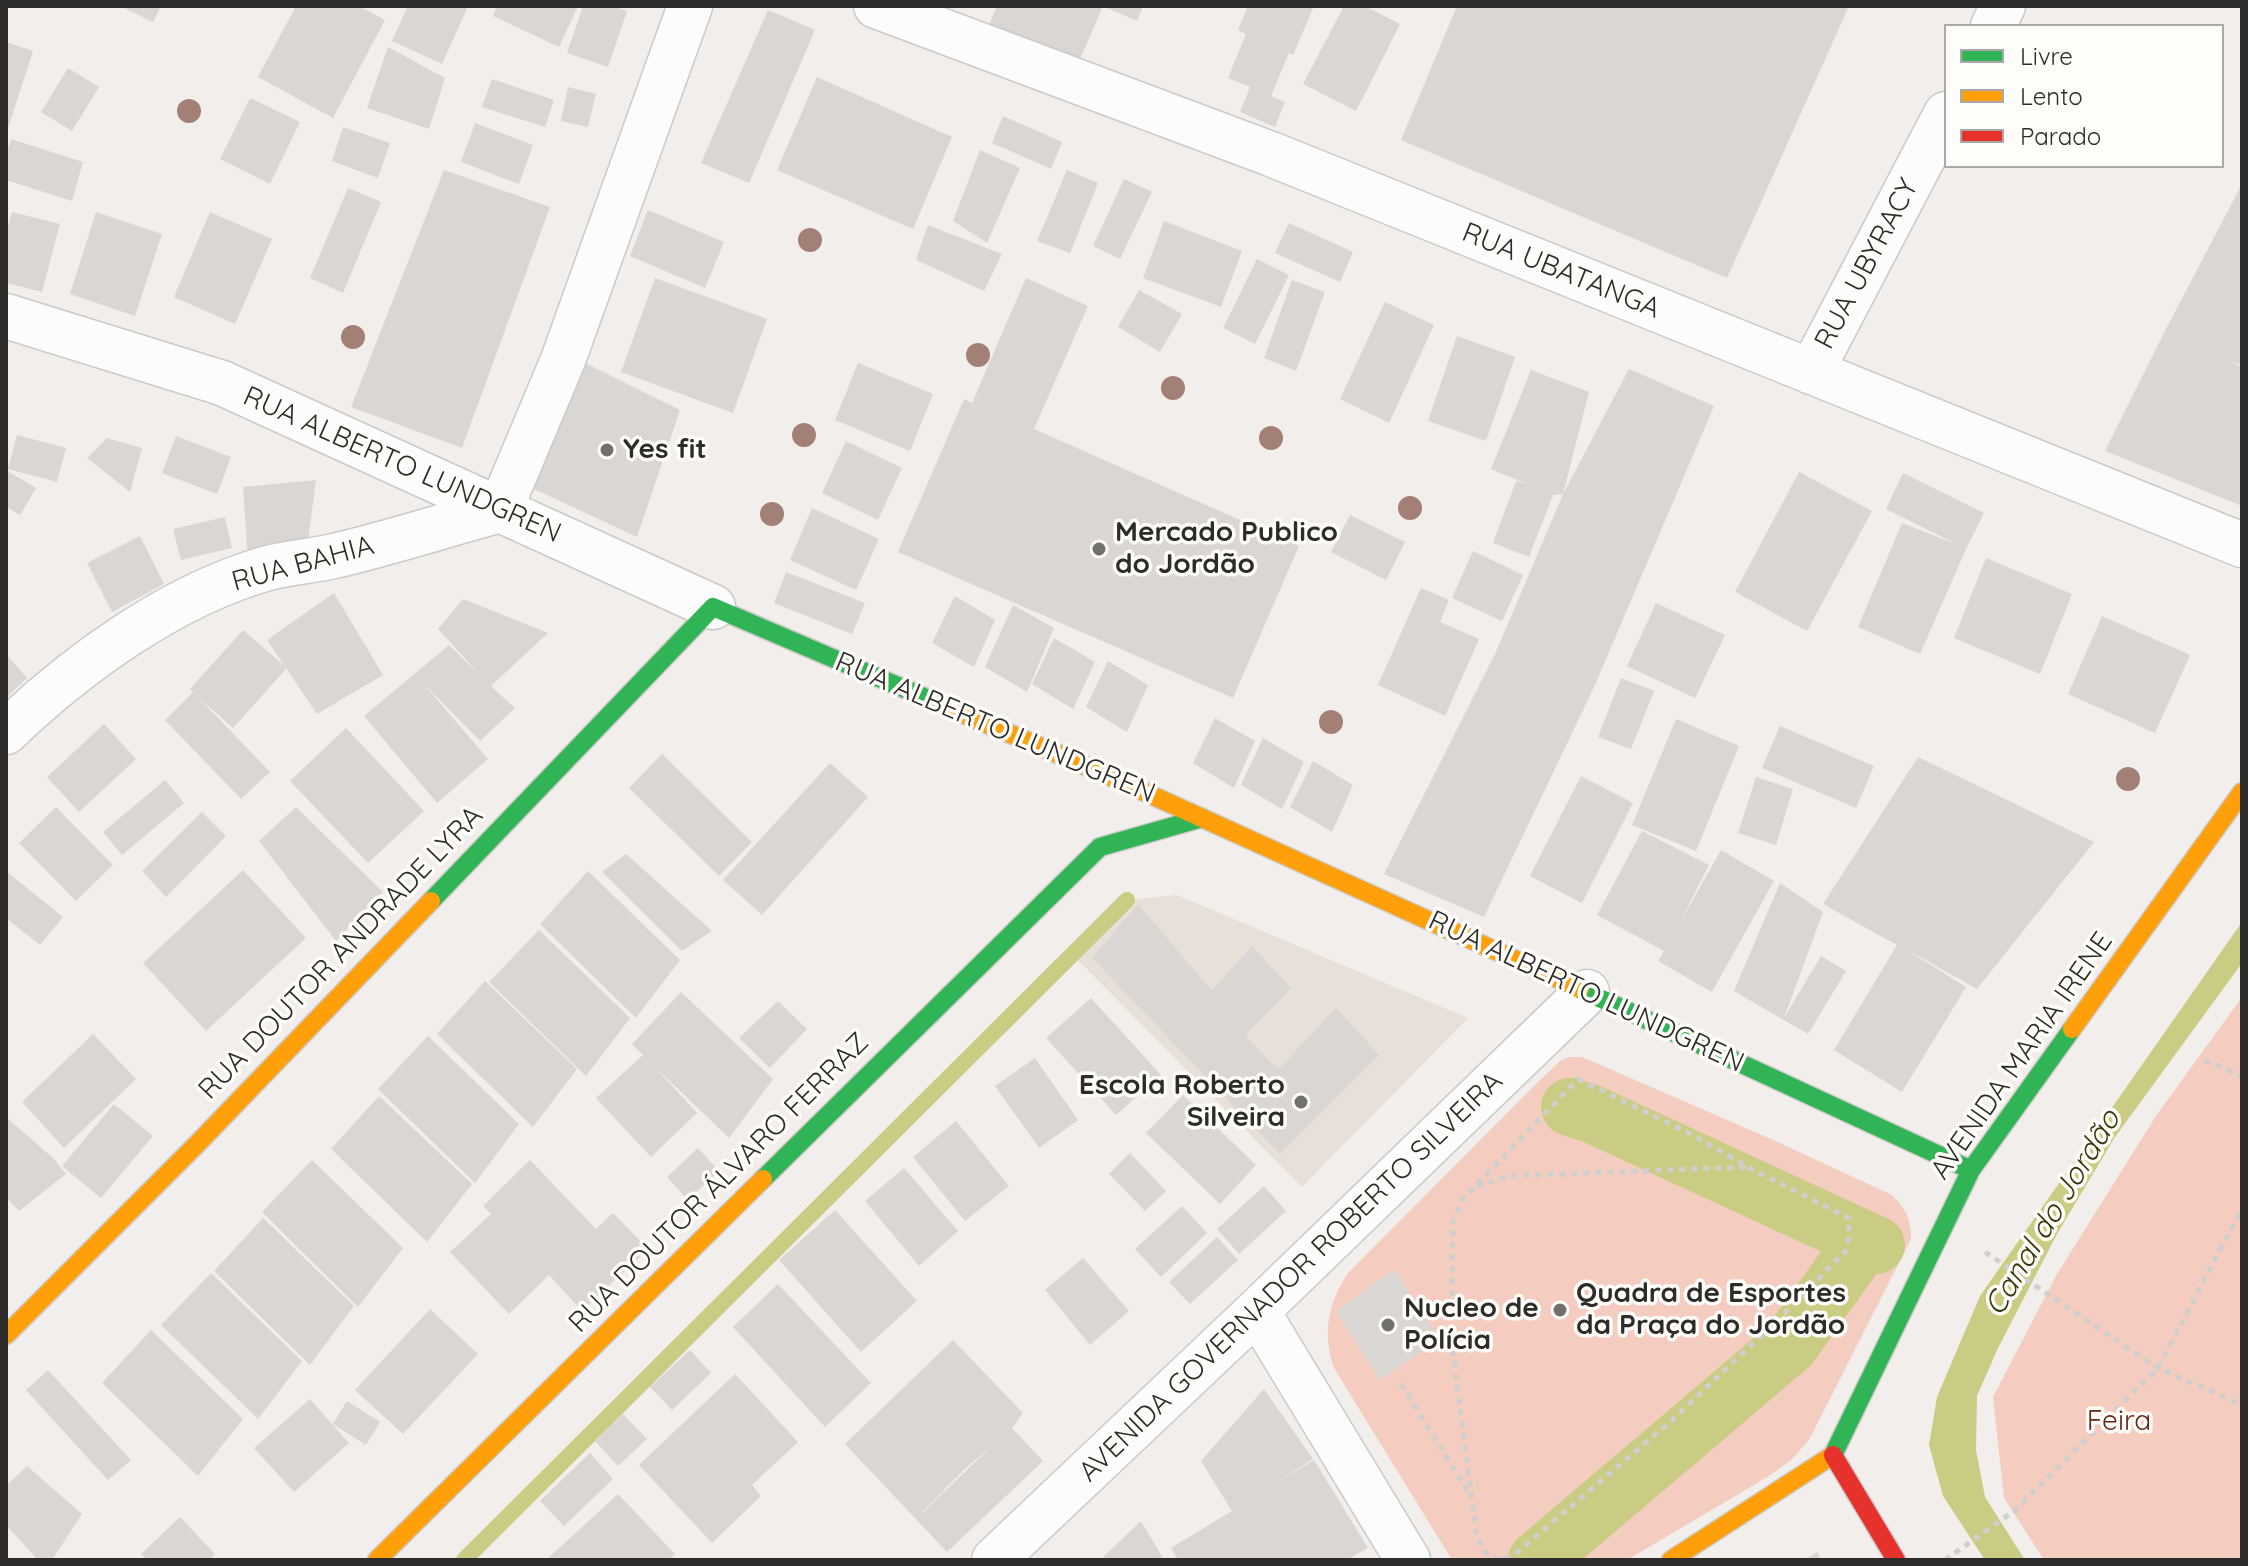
<!DOCTYPE html>
<meta charset="utf-8">
<style>
body{margin:0}
#map{position:relative;width:2248px;height:1566px;overflow:hidden;background:#f1eeeb;font-family:Quicksand,sans-serif}
canvas{display:block}
.frame{position:absolute;inset:0;border:8px solid #2e2c2a;pointer-events:none}
.legend{position:absolute;left:1944px;top:24px;width:280px;height:144px;box-sizing:border-box;background:#fffdfa;border:2px solid #aba9a7;margin:0;padding:10px 14px;list-style:none;font-size:24px;color:#2e2c2a}
.legend li{display:flex;align-items:center;gap:16px;height:40px}
.legend b{width:40px;border:2px solid #aba9a7}
</style>
<div id="map">
<canvas width="2248" height="1566"></canvas>
<div class="frame"></div>
<ul class="legend">
<li><b style="height:10px;background:#30b455"></b>Livre</li>
<li><b style="height:10px;background:#ff9f0a"></b>Lento</li>
<li><b style="height:10px;background:#e5322d"></b>Parado</li>
</ul>
</div>
<script>
const c = document.querySelector('canvas').getContext('2d');
c.lineJoin = 'round';
function paint(path, color) { c.fillStyle = color; c.fill(path, 'evenodd'); }
function stroke(path, color, width, dash) { c.strokeStyle = color; c.lineWidth = width; c.lineCap = dash ? 'butt' : 'round'; c.setLineDash(dash || []); c.stroke(path); }
function label(font, color, halo, rows, align = 'center') {
  c.font = font + ' Quicksand,sans-serif'; c.lineWidth = 7; c.setLineDash([]); c.textBaseline = 'middle'; c.strokeStyle = halo; c.fillStyle = color; for (const [text, x, y, turn = 0] of rows) {
    c.save(); c.translate(x, y); c.rotate((+turn || 0) * Math.PI / 180); c.textAlign = isNaN(turn) ? turn : align; if (halo) c.strokeText(text, 0, 0); c.fillText(text, 0, 0); c.restore();
  }
}
const built = new Path2D(`
 M 1177,895 L 1468,1018 L 1302,1187 L 1072,954 L 1127,900 Z`);
const green = new Path2D(`
 M 2242,997 L 2242,1560 L 2044,1560 L 2004,1498 L 1993,1397 L 2057,1274 L 2156,1116 Z
 M 1569,1057 L 1582,1057 L 1771,1139 L 1892,1195 C 1905,1208 1912,1220 1911,1239 L 1809,1440 L 1791,1460 L 1769,1476 L 1627,1560 L 1452,1560 L 1334,1368 C 1322,1334 1328,1303 1348,1273 L 1537,1083 L 1560,1061 Z`);
const water = new Path2D(`
 M 2242,922 L 2242,963 L 2115,1137 L 2057,1234 L 1998,1348 L 1977,1396 L 1976,1450 L 1985,1497 L 2025,1560 L 1985,1560 L 1943,1496 L 1929,1445 L 1937,1397 L 1980,1296 Z`);
const stream = new Path2D(`
 M 464,1560 L 1127,900`);
const canal = new Path2D(`
 M 1570,1107 L 1592,1114 L 1865,1240
 M 1537,1560 L 1789,1346 L 1865,1240 L 1876,1245`);
const building = new Path2D(`
 M 120,6 L 161,6 L 153,22 Z
 M 296,6 L 359,6 L 385,20 L 333,118 L 258,77 Z
 M 408,6 L 468,6 L 442,64 L 392,41 Z
 M 497,6 L 578,6 L 559,47 L 493,16 Z
 M 583,6 L 613,6 L 627,11 L 608,67 L 567,53 Z
 M 997,6 L 1143,6 L 1137,21 L 1103,6 L 1077,66 L 989,25 Z
 M 1248,6 L 1314,6 L 1293,55 L 1289,53 L 1271,96 L 1285,102 L 1275,127 L 1240,112 L 1250,87 L 1228,78 L 1246,34 L 1238,30 Z
 M 1344,6 L 1365,6 L 1400,24 L 1356,111 L 1303,84 Z
 M 1457,6 L 1849,6 L 1727,278 L 1401,140 Z
 M 768,10 L 815,30 L 749,183 L 701,163 Z
 M 6,42 L 33,51 L 7,131 L 6,130 Z
 M 388,47 L 445,78 L 429,129 L 367,108 Z
 M 68,68 L 99,87 L 72,131 L 41,112 Z
 M 817,77 L 952,137 L 913,229 L 777,170 Z
 M 492,79 L 554,100 L 545,127 L 482,107 Z
 M 568,87 L 596,94 L 588,127 L 561,121 Z
 M 250,98 L 300,122 L 270,184 L 220,159 Z
 M 1003,116 L 1062,142 L 1051,169 L 992,143 Z
 M 475,123 L 533,145 L 519,184 L 461,162 Z
 M 343,127 L 390,143 L 378,178 L 332,161 Z
 M 11,139 L 83,162 L 72,201 L 6,180 L 6,156 Z
 M 980,150 L 1020,168 L 987,243 L 953,221 Z
 M 444,170 L 550,207 L 462,448 L 351,407 Z
 M 1067,170 L 1098,183 L 1070,253 L 1037,241 Z
 M 1124,179 L 1152,192 L 1120,259 L 1093,246 Z
 M 2242,184 L 2242,365 L 2230,361 L 2242,367 L 2242,506 L 2105,451 L 2166,329 Z
 M 348,188 L 381,202 L 343,293 L 310,278 Z
 M 648,210 L 724,242 L 705,288 L 630,256 Z
 M 12,212 L 60,224 L 42,292 L 6,283 L 6,234 Z
 M 96,212 L 162,234 L 135,316 L 70,294 Z
 M 210,212 L 272,239 L 235,324 L 174,297 Z
 M 1164,221 L 1242,251 L 1221,307 L 1143,278 Z
 M 1289,223 L 1353,252 L 1340,282 L 1275,253 Z
 M 928,225 L 1002,254 L 984,291 L 916,260 Z
 M 1257,259 L 1289,275 L 1255,344 L 1223,328 Z
 M 655,278 L 767,319 L 733,413 L 621,372 Z
 M 1026,278 L 1088,306 L 1034,429 L 1299,546 L 1233,698 L 898,552 L 964,399 L 972,403 Z
 M 1292,280 L 1325,292 L 1296,371 L 1264,358 Z
 M 1139,290 L 1182,314 L 1160,352 L 1118,327 Z
 M 1385,302 L 1434,325 L 1389,423 L 1340,399 Z
 M 1457,336 L 1515,357 L 1486,441 L 1428,421 Z
 M 581,361 L 680,410 L 637,537 L 534,489 Z
 M 858,363 L 933,394 L 910,451 L 835,420 Z
 M 1629,369 L 1714,406 L 1595,685 L 1484,917 L 1384,874 L 1496,652 L 1563,494 Z
 M 1531,370 L 1589,392 L 1563,494 L 1553,495 L 1529,557 L 1493,543 L 1516,481 L 1529,485 L 1491,469 Z
 M 17,435 L 66,448 L 57,482 L 8,469 Z
 M 176,436 L 231,457 L 217,494 L 162,473 Z
 M 107,438 L 142,448 L 130,492 L 87,458 Z
 M 846,441 L 902,468 L 878,520 L 822,493 Z
 M 6,470 L 36,488 L 20,515 L 6,507 Z
 M 1799,472 L 1872,511 L 1807,631 L 1735,592 Z
 M 1903,473 L 1984,513 L 1966,549 L 1920,654 L 1858,627 L 1902,523 L 1958,545 L 1886,509 Z
 M 316,480 L 307,549 L 248,560 L 243,487 Z
 M 812,508 L 879,539 L 856,590 L 790,560 Z
 M 1350,515 L 1405,542 L 1386,580 L 1331,552 Z
 M 225,517 L 232,548 L 181,560 L 173,529 Z
 M 140,536 L 164,584 L 112,612 L 87,563 Z
 M 1473,551 L 1523,575 L 1502,621 L 1452,598 Z
 M 1986,558 L 2072,594 L 2040,674 L 1954,638 Z
 M 786,572 L 865,603 L 852,634 L 774,603 Z
 M 1421,588 L 1449,600 L 1440,622 L 1479,639 L 1445,716 L 1378,685 Z
 M 334,593 L 383,675 L 317,714 L 267,640 Z
 M 955,596 L 995,620 L 974,667 L 932,643 Z
 M 463,599 L 548,633 L 491,686 L 515,708 L 480,741 L 422,682 L 488,759 L 437,803 L 364,716 L 449,645 L 481,676 L 438,629 Z
 M 1656,603 L 1725,635 L 1695,698 L 1627,666 Z
 M 1013,605 L 1054,628 L 1027,692 L 985,667 Z
 M 2102,616 L 2190,655 L 2155,733 L 2068,694 Z
 M 243,630 L 287,668 L 233,728 L 199,698 L 270,772 L 241,799 L 165,720 L 193,692 L 190,689 Z
 M 1054,638 L 1095,662 L 1073,709 L 1032,684 Z
 M 6,654 L 27,678 L 6,698 Z
 M 1108,661 L 1148,685 L 1127,732 L 1086,707 Z
 M 1621,678 L 1654,691 L 1631,749 L 1598,737 Z
 M 1215,718 L 1255,741 L 1234,788 L 1193,763 Z
 M 1676,719 L 1739,746 L 1696,851 L 1632,825 Z
 M 104,724 L 136,759 L 79,812 L 47,777 Z
 M 1780,726 L 1874,766 L 1856,808 L 1762,768 Z
 M 346,728 L 424,811 L 368,863 L 290,781 Z
 M 1263,738 L 1304,762 L 1282,809 L 1241,785 Z
 M 662,754 L 752,842 L 719,876 L 629,788 Z
 M 1918,757 L 2094,842 L 1977,989 L 1904,948 L 1966,987 L 1902,1092 L 1834,1050 L 1897,945 L 1823,904 Z
 M 1313,761 L 1353,785 L 1332,832 L 1290,807 Z
 M 830,763 L 868,797 L 762,915 L 723,880 Z
 M 1581,776 L 1633,803 L 1582,903 L 1530,876 Z
 M 1756,777 L 1793,789 L 1776,845 L 1738,833 Z
 M 165,780 L 184,803 L 122,855 L 103,832 Z
 M 56,807 L 113,865 L 76,901 L 19,843 Z
 M 296,807 L 383,892 L 336,941 L 259,841 Z
 M 202,812 L 226,836 L 166,897 L 142,871 Z
 M 1642,831 L 1709,865 L 1678,926 L 1721,850 L 1774,881 L 1712,992 L 1658,961 L 1664,951 L 1597,915 Z
 M 626,854 L 712,931 L 682,951 L 602,872 Z
 M 243,870 L 306,938 L 206,1031 L 143,963 Z
 M 6,871 L 63,917 L 40,945 L 6,918 Z
 M 588,871 L 680,960 L 636,1018 L 540,924 Z
 M 1780,883 L 1823,912 L 1784,1018 L 1821,956 L 1846,971 L 1808,1034 L 1734,991 Z
 M 1138,904 L 1212,991 L 1252,946 L 1291,988 L 1245,1035 L 1278,1070 L 1336,1008 L 1379,1055 L 1280,1154 L 1092,958 Z
 M 539,930 L 630,1018 L 586,1076 L 489,982 Z
 M 485,981 L 577,1069 L 533,1127 L 437,1034 Z
 M 681,992 L 773,1079 L 729,1138 L 655,1067 L 697,1113 L 651,1157 L 596,1098 L 643,1055 L 632,1044 Z
 M 1091,998 L 1161,1075 L 1116,1115 L 1046,1038 Z
 M 778,1001 L 807,1029 L 770,1068 L 739,1038 Z
 M 93,1034 L 136,1079 L 64,1148 L 22,1102 Z
 M 428,1036 L 519,1124 L 475,1183 L 378,1089 Z
 M 1035,1058 L 1078,1120 L 1039,1148 L 995,1086 Z
 M 1183,1095 L 1256,1165 L 1220,1204 L 1146,1133 Z
 M 379,1096 L 472,1184 L 427,1242 L 331,1149 Z
 M 114,1104 L 153,1136 L 101,1198 L 62,1166 Z
 M 6,1117 L 54,1159 L 66,1174 L 19,1211 L 6,1197 Z
 M 956,1121 L 1009,1186 L 965,1221 L 913,1157 Z
 M 698,1148 L 719,1171 L 688,1200 L 667,1177 Z
 M 1130,1153 L 1166,1191 L 1145,1211 L 1109,1174 Z
 M 312,1160 L 403,1248 L 358,1307 L 262,1212 Z
 M 530,1160 L 596,1229 L 613,1213 L 648,1249 L 582,1311 L 549,1275 L 509,1314 L 450,1252 L 491,1214 L 483,1206 Z
 M 904,1168 L 958,1231 L 919,1266 L 865,1201 Z
 M 1264,1186 L 1286,1211 L 1239,1254 L 1217,1229 Z
 M 1182,1206 L 1207,1233 L 1161,1277 L 1135,1249 Z
 M 835,1210 L 917,1301 L 861,1352 L 779,1260 Z
 M 263,1218 L 354,1306 L 310,1365 L 214,1271 Z
 M 1217,1237 L 1238,1260 L 1190,1304 L 1169,1282 Z
 M 1083,1258 L 1129,1311 L 1090,1345 L 1045,1290 Z
 M 1394,1269 L 1439,1339 L 1380,1380 L 1336,1312 Z
 M 211,1273 L 302,1361 L 258,1419 L 161,1325 Z
 M 778,1284 L 871,1383 L 825,1427 L 733,1327 Z
 M 430,1309 L 478,1354 L 403,1434 L 355,1390 Z
 M 151,1330 L 243,1419 L 198,1476 L 102,1383 Z
 M 953,1340 L 1023,1413 L 1012,1428 L 1043,1461 L 947,1552 L 845,1444 ZM 994,1444 L 923,1512 L 922,1512 L 966,1468 Z
 M 690,1350 L 711,1373 L 672,1410 L 650,1387 Z
 M 48,1370 L 131,1460 L 108,1480 L 26,1390 Z
 M 735,1374 L 798,1442 L 752,1485 L 761,1496 L 712,1543 L 639,1465 Z
 M 1264,1389 L 1313,1459 L 1279,1481 L 1314,1460 L 1368,1548 L 1347,1560 L 1178,1560 L 1171,1548 L 1232,1511 L 1201,1461 Z
 M 310,1399 L 349,1443 L 294,1492 L 254,1448 Z
 M 347,1401 L 380,1422 L 366,1445 L 333,1424 Z
 M 623,1414 L 647,1439 L 618,1466 L 595,1441 Z
 M 590,1453 L 613,1479 L 564,1526 L 540,1501 Z
 M 27,1466 L 82,1514 L 52,1560 L 38,1560 L 6,1525 L 6,1486 Z
 M 618,1494 L 675,1554 L 669,1560 L 546,1560 Z
 M 180,1517 L 215,1554 L 209,1560 L 147,1560 L 141,1554 Z
 M 1141,1521 L 1164,1560 L 1100,1560 Z
 M 1817,1552 L 1822,1560 L 1805,1560 Z`);
const path = new Path2D(`
 M 2205,1060 L 2242,1077
 M 1578,1079 L 1687,1132 L 1748,1167 L 1849,1218 L 1849,1238 L 1845,1252 L 1786,1312 L 1670,1422 L 1513,1556 L 1500,1560 L 1486,1553 L 1477,1537 L 1452,1346 L 1453,1222 L 1463,1199 Z
 M 1477,1186 L 1509,1176 L 1746,1167
 M 1985,1252 L 2158,1368 L 2242,1405
 M 1401,1384 L 1469,1493
 M 1945,1560 L 2014,1511 L 2158,1368 L 2242,1208`);
const street = new Path2D(`
 M 876,6 L 1271,154 L 2242,545
 M 1993,26 L 2003,6
 M 6,316 L 222,383 L 713,607
 M 1811,372 L 1946,114
 M 6,732 C 77,664 172,595 268,568 C 290,562 313,561 334,556 C 390,543 445,525 500,510 L 563,360 L 690,6
 M 1257,1311 L 1408,1560
 M 994,1560 L 1257,1311 L 1587,992`);
const fast = new Path2D(`
 M 431,901 L 713,607 L 947,707
 M 1580,989 L 1971,1170
 M 763,1179 L 1100,847 L 1202,818
 M 1833,1455 L 1971,1170 L 2072,1029`);
const slow = new Path2D(`
 M 947,707 L 1107,775 L 1580,989
 M 2072,1029 L 2242,792
 M 6,1335 L 199,1142 L 431,901
 M 377,1560 L 763,1179
 M 1671,1560 L 1833,1455`);
const jam = new Path2D(`
 M 1833,1455 L 1896,1560`);
const trees = [
 [189,111],
 [810,240],
 [353,337],
 [978,355],
 [1173,388],
 [804,435],
 [1271,438],
 [1410,508],
 [772,514],
 [1331,722],
 [2128,779]
];
const markers = [
 [607,450,8,"#72706e"],
 [1099,549,8,"#72706e"],
 [1301,1102,8,"#72706e"],
 [1560,1310,8,"#72706e"],
 [1388,1325,8,"#72706e"]
];
const streetNames = [
 ["RUA UBYRACY",1867,264,-62],
 ["RUA UBATANGA",1561,271,22],
 ["RUA ALBERTO LUNDGREN",402,465,24],
 ["RUA BAHIA",303,564,-15],
 ["RUA ALBERTO LUNDGREN",995,728,23],
 ["RUA DOUTOR ANDRADE LYRA",341,953,-46],
 ["RUA ALBERTO LUNDGREN",1586,992,25],
 ["AVENIDA MARIA IRENE",2022,1056,-55],
 ["RUA DOUTOR ÁLVARO FERRAZ",719,1183,-45],
 ["AVENIDA GOVERNADOR ROBERTO SILVEIRA",1291,1277,-44]
];
const poiNames = [
 ["Yes fit",623,450],
 ["Mercado Publico",1115,533],
 ["do Jordão",1115,565],
 ["Escola Roberto",1285,1086,"right"],
 ["Silveira",1285,1118,"right"],
 ["Quadra de Esportes",1576,1294],
 ["da Praça do Jordão",1576,1326],
 ["Nucleo de",1404,1309],
 ["Polícia",1404,1341]
];
const parkNames = [
 ["Feira",2119,1422]
];
const waterNames = [
 ["Canal do Jordão",2053,1213,-59]
];
paint(built, '#e7e0d8');
paint(green, '#f4ccc0');
paint(water, '#cacc83');
stroke(stream, '#cacc83', 16);
stroke(canal, '#cacc83', 58);
paint(building, '#d9d6d4');
stroke(street, '#cccac7', 47);
stroke(fast, '#cccac7', 21);
stroke(slow, '#cccac7', 21);
stroke(jam, '#cccac7', 21);
stroke(path, '#d0cfce', 5, [6, 6]);
stroke(street, '#fdfcfc', 44);
stroke(fast, '#30b455', 18);
stroke(slow, '#ff9f0a', 18);
stroke(jam, '#e5322d', 18);
c.fillStyle = '#a38075';
for (const [x, y] of trees) { c.beginPath(); c.arc(x, y, 12, 0, 2 * Math.PI); c.fill(); }
for (const [x, y, r, color] of markers) { const dot = new Path2D(); dot.arc(x, y, r, 0, 2 * Math.PI); c.fillStyle = color; c.fill(dot); stroke(dot, '#fffdfa', 3); }
label('28px', '#2e2c2a', '#fffdfa', streetNames);
label('bold 28px', '#2e2c2a', '#fffdfa', poiNames, 'left');
label('28px', '#642615', '#fffdfa', parkNames);
label('italic 30px', '#37380c', '#fffdfa', waterNames);
</script>
